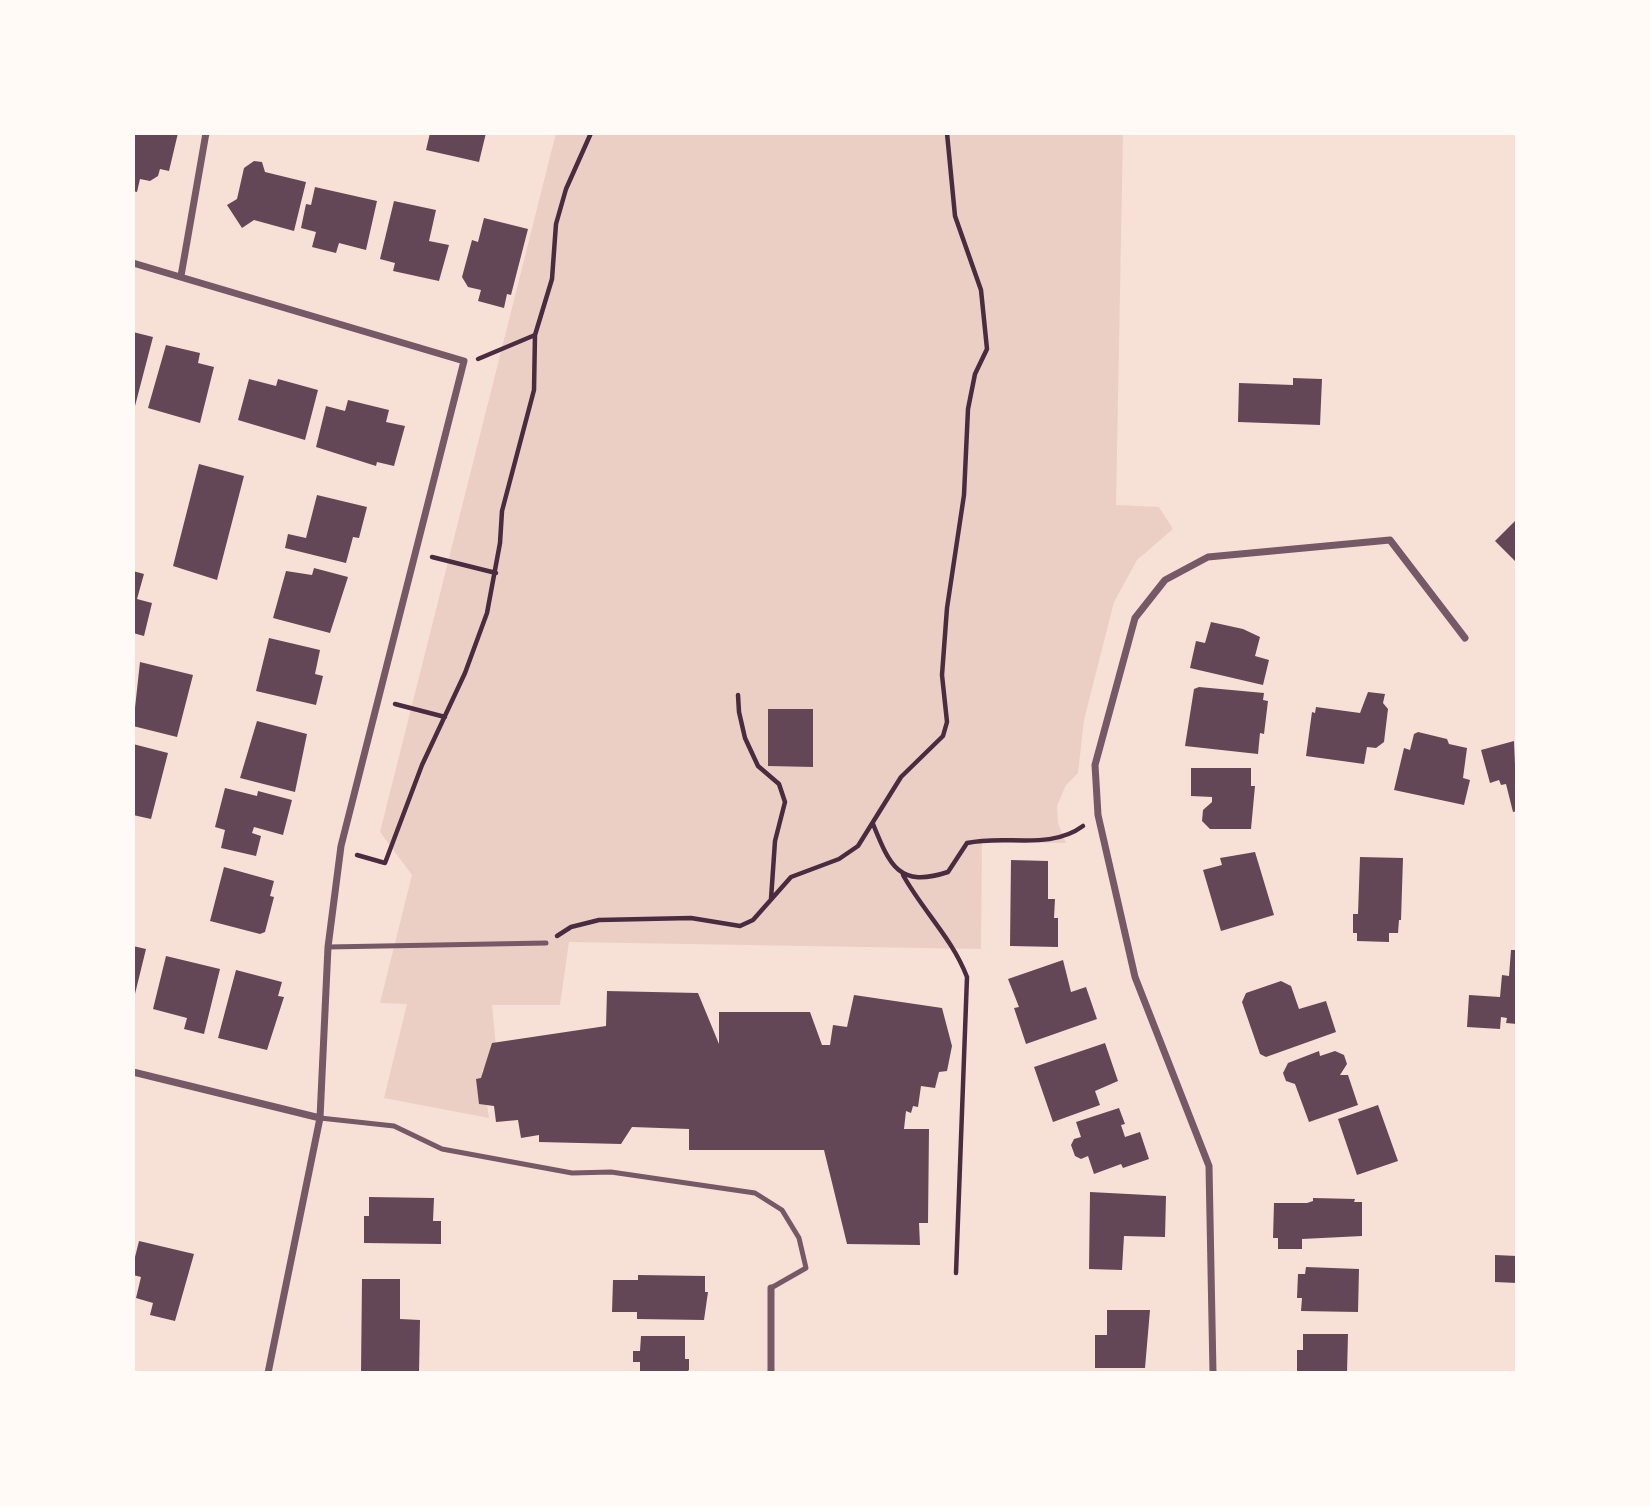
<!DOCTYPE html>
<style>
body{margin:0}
#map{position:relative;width:1650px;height:1506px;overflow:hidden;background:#f7e1d7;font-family:Roboto,sans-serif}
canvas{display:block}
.frame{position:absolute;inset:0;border:135px solid #fffaf5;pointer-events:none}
</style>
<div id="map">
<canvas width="1650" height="1506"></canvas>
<div class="frame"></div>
</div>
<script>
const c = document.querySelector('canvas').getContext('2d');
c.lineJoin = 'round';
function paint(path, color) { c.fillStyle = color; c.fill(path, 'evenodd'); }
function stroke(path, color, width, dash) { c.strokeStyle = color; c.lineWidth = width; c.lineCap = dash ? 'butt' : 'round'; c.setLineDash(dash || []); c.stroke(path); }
const green = new Path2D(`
 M 556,133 L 1123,133 L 1116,505 L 1159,507 L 1173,529 L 1137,560 L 1114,602 L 1084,720 L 1078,773 L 1066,785 L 1057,806 L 1058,823 L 1066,843 L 982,842 L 981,949 L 569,942 L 560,1005 L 492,1005 L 498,1067 L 482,1070 L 489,1118 L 384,1098 L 407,1004 L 380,1003 L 412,875 L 380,832 Z`);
const building = new Path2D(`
 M 133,133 L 178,133 L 169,171 L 160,169 L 158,176 L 150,181 L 140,179 L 137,192 L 133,191 Z
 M 430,133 L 486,133 L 479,162 L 426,150 Z
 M 254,161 L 262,162 L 265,172 L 306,182 L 294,231 L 254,220 L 242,228 L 227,205 L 237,199 L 244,168 Z
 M 315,187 L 377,201 L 366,250 L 339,243 L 336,253 L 312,247 L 316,232 L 301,228 L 306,204 L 311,205 Z
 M 394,201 L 436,210 L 429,241 L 449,245 L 439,281 L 393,271 L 395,263 L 380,259 Z
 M 484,218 L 528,229 L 511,295 L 507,294 L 504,308 L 478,301 L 481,290 L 468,287 L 462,277 L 472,240 L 478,242 Z
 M 133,332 L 153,337 L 135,406 L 133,406 Z
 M 166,345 L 200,353 L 198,363 L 214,367 L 200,423 L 148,408 Z
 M 1293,378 L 1322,379 L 1320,425 L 1238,422 L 1239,383 L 1293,385 Z
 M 249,379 L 276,386 L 278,379 L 318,390 L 305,440 L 238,420 Z
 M 348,400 L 389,410 L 386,422 L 405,426 L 394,466 L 377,462 L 376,466 L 316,447 L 326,406 L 345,411 Z
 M 199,464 L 244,476 L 217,580 L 173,566 Z
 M 317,495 L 367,507 L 359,538 L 353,537 L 346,563 L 285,548 L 288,534 L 306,538 Z
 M 1517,519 L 1517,563 L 1495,541 Z
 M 314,568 L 348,577 L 330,633 L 273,618 L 286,571 L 312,575 Z
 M 133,571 L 144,574 L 137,599 L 152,603 L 144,636 L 133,633 Z
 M 1211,622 L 1243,629 L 1260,637 L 1255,656 L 1269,660 L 1263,685 L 1190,668 L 1196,641 L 1205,643 Z
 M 269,638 L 320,650 L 315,674 L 323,676 L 316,705 L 256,691 Z
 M 140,662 L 193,675 L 177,737 L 133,726 Z
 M 1199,687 L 1264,693 L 1263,700 L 1268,701 L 1264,734 L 1260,733 L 1258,754 L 1185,746 L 1194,689 Z
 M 1368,692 L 1385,694 L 1383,703 L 1388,709 L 1384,742 L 1376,748 L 1367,747 L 1364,764 L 1306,756 L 1312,712 L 1315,713 L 1316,707 L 1360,713 Z
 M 768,709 L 813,709 L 813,767 L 768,766 Z
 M 257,721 L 307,734 L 295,792 L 240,778 Z
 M 1418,732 L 1447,739 L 1449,744 L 1467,748 L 1463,778 L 1470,780 L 1464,805 L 1394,790 L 1404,748 L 1410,750 L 1414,734 Z
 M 1514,741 L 1517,811 L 1513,812 L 1506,784 L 1501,785 L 1499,780 L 1490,783 L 1481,750 Z
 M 133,744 L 168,753 L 151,819 L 133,815 Z
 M 1191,768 L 1251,768 L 1251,786 L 1255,786 L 1251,829 L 1210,829 L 1202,821 L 1203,810 L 1212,802 L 1212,797 L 1191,796 Z
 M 225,788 L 257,796 L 258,791 L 292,800 L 283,835 L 254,827 L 252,833 L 261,836 L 256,856 L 221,848 L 225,830 L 215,827 Z
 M 1255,852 L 1274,915 L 1221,931 L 1203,870 L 1222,865 L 1220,858 Z
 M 1360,857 L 1403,858 L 1401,920 L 1399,920 L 1398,933 L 1389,933 L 1389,942 L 1357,941 L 1357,933 L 1353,933 L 1353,914 L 1358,914 Z
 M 1011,860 L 1048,861 L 1048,899 L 1055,899 L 1054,918 L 1058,918 L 1058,947 L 1010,946 Z
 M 224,867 L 274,881 L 270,896 L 274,897 L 265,932 L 260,934 L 210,921 Z
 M 133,946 L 146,949 L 134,998 L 133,998 Z
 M 1511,950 L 1517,950 L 1517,1024 L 1506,1023 L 1507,1018 L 1501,1017 L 1500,1029 L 1467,1027 L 1469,995 L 1500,997 L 1502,975 L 1509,976 Z
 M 166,956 L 220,969 L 204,1034 L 184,1029 L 187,1018 L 153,1009 Z
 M 1063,960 L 1071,992 L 1086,987 L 1097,1019 L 1026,1044 L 1014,1008 L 1019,1007 L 1008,979 Z
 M 236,970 L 282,982 L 278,996 L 284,997 L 267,1050 L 218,1038 Z
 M 1281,981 L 1291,986 L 1299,1009 L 1326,1001 L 1336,1032 L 1266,1057 L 1260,1054 L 1242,1002 L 1246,993 Z
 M 607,991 L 698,993 L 719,1044 L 719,1012 L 810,1012 L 822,1045 L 830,1045 L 833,1025 L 847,1027 L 854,995 L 942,1008 L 952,1046 L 947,1071 L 939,1072 L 935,1088 L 921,1086 L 918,1107 L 913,1106 L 911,1113 L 906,1111 L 904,1129 L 929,1129 L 928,1223 L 919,1223 L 920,1245 L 847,1244 L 824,1150 L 689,1150 L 689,1129 L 632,1127 L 621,1144 L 539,1142 L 539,1135 L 521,1138 L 518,1120 L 496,1122 L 494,1106 L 479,1104 L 476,1079 L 481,1078 L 492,1043 L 606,1026 Z
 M 1105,1043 L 1118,1081 L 1095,1091 L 1100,1105 L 1053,1122 L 1034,1067 Z
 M 1319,1051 L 1320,1056 L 1335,1051 L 1344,1055 L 1347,1064 L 1340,1075 L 1348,1075 L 1358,1105 L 1309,1122 L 1295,1084 L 1286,1081 L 1283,1073 L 1288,1063 Z
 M 1378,1105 L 1398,1161 L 1357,1175 L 1338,1119 Z
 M 1119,1108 L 1125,1124 L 1121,1125 L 1125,1137 L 1140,1132 L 1149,1159 L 1123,1168 L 1121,1164 L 1094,1174 L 1088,1156 L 1081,1159 L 1075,1156 L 1071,1145 L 1074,1139 L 1081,1137 L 1076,1122 Z
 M 1090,1192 L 1166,1196 L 1165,1237 L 1124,1236 L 1122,1270 L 1089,1269 Z
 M 369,1197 L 434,1198 L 433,1221 L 441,1221 L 441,1244 L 364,1243 L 364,1216 L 369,1216 Z
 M 1313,1198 L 1355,1199 L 1354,1202 L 1362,1202 L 1362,1236 L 1302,1239 L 1302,1249 L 1278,1249 L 1278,1238 L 1273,1238 L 1274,1203 L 1307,1203 L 1313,1201 Z
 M 139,1241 L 194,1254 L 175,1321 L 150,1315 L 153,1303 L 136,1298 L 141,1277 L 133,1275 L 133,1265 Z
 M 1495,1255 L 1517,1256 L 1517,1283 L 1495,1282 Z
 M 1306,1267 L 1359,1269 L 1358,1312 L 1301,1311 L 1302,1298 L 1297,1298 L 1298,1274 L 1305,1274 Z
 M 638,1275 L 705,1276 L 705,1292 L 708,1292 L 704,1320 L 637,1319 L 637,1312 L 612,1312 L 613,1280 L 638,1280 Z
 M 362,1279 L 400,1279 L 400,1319 L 420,1320 L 419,1373 L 361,1373 Z
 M 1107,1310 L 1150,1310 L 1145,1368 L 1095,1368 L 1095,1335 L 1107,1335 Z
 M 1303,1334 L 1348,1334 L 1347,1373 L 1297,1373 L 1297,1350 L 1303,1350 Z
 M 641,1336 L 685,1336 L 685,1359 L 689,1359 L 689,1370 L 685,1373 L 640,1373 L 640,1362 L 633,1362 L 633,1351 L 640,1351 Z`);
const path = new Path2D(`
 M 478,359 L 535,335
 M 432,557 L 496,573
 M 738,695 L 739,712 L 745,738 L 758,766 L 779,784 L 785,802 L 775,841 L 771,899
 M 395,704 L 445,717
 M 873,824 C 890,866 899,888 948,872 L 967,843 C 1006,834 1049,851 1083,826
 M 357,855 L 385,863 L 422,765 L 465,673 L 487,613 L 500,543 L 502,511 L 534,390 L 535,335 L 552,279 L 556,224 L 566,189 L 591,133
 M 903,875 C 923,911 952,938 967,977 L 956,1273
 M 557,936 L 571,927 L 599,920 L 691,918 L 740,926 L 753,920 L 791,877 L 839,859 L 858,846 L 901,777 L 943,736 L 947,722 L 942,675 L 947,608 L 964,495 L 968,409 L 975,374 L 987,349 L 981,290 L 955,216 L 947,133`);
const service = new Path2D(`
 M 328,947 L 546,943
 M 320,1118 L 394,1126 L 442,1149 L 572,1173 L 611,1172 L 755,1193 L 782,1210 L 799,1238 L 806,1268 L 771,1288`);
const minor = new Path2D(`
 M 133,263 L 464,361 L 341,846 L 328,947 L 320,1118 L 268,1373
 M 181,276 L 206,133
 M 133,1072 L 320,1118
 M 771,1373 L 771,1288
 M 1213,1373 L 1209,1166 L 1135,977 L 1098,815 L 1095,765 L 1135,618 L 1165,580 L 1208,557 L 1390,540 L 1465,638`);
paint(green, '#ebcfc5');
paint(building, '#644757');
stroke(path, '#4a2c40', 4.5);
stroke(service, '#755966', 5);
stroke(minor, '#755966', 7);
</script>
